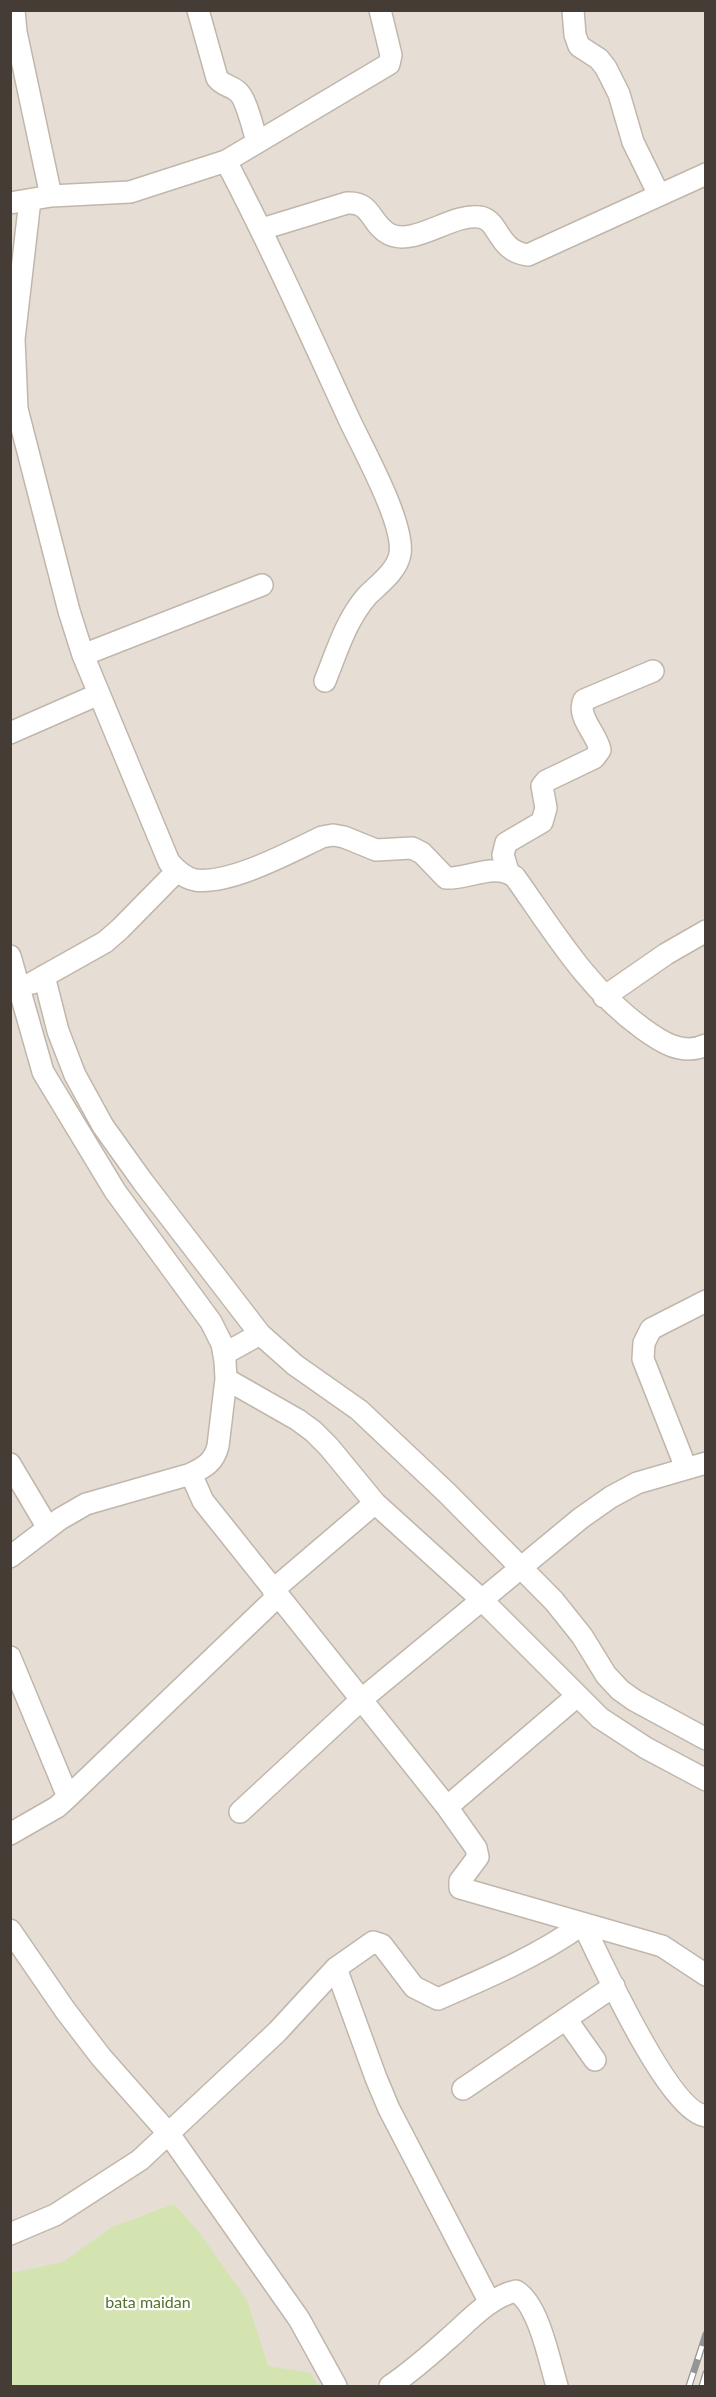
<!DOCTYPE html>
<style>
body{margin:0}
#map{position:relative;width:716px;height:2397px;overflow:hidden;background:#f2ede6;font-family:Lato,sans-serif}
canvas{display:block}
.frame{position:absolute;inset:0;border:12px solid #443c35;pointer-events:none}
</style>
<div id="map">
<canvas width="716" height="2397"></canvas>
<div class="frame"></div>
</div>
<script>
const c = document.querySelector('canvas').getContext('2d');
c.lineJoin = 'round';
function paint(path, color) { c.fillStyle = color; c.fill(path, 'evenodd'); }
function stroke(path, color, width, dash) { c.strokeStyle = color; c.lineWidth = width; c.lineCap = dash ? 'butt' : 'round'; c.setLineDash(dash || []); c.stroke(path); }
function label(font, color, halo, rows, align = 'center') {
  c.font = font + ' Lato,sans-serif'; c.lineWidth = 4.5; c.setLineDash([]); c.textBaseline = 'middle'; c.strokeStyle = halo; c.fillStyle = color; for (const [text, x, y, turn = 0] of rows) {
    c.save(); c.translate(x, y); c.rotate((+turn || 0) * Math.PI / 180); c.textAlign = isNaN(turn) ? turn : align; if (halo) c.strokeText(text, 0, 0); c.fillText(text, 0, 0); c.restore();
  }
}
const residential = new Path2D(`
 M 11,11 L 705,11 L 705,2386 L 11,2386 Z`);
const green = new Path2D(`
 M 174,2204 L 198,2231 L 247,2300 L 268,2366 L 311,2373 L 318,2386 L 11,2386 L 11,2273 L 63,2262 L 112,2227 Z`);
const minor = new Path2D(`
 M 14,10 L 16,32 L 51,196
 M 198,10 L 217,78 C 223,86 230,85 237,91 C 246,97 253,129 257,141
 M 573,10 L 575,35 L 579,46 L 599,59 L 606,68 L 619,94 L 633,142 L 659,195
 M 226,161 L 389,64 L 391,55 L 380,10
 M 30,200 L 14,339 L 17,409 L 69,611 L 83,655 L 169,862 C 176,870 184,878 195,880 C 230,885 290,852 322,837 L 333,835 L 344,837 L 376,850 L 412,848 L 422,853 L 446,878 C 469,879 495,862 515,877 C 554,932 587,988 642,1028 C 661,1042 682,1056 706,1045
 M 10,203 L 51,196 L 130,192 L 226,161 C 270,245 309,332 349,419 C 363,449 405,524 400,554 C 397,571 379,584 367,596 C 346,620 337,651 325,681
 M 262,229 L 347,203 C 372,201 370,224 389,234 C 414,247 452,213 479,217 C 500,219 496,251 528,255 L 706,174
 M 83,655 L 262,585
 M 10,733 L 99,694
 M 508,871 L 503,855 L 506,843 L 542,822 L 546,808 L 542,786 L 546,781 L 594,758 L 600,750 C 597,734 576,716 584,700 L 653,671
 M 10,956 L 43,1072 L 115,1191 L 211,1322 L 222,1344 L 225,1361 L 226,1379 L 218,1446 C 214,1462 205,1467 191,1474 L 203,1501 L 447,1807 L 476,1848 L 478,1857 L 460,1881 L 460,1888 L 662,1946 L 706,1975
 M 44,976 L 58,1031 L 75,1075 L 103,1126 L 143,1182 L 260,1334
 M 32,983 L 105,942 L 120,929 L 177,871
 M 604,997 L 666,954 L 706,931
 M 224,1354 L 260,1334 L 295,1365 L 359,1410 L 447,1493 L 554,1601 L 582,1636 L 606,1675 L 620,1690 L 634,1700 L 706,1739
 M 226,1379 L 298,1420 L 313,1431 L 329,1447 L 375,1503 L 482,1600 L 600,1718 L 646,1748 L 706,1780
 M 10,1464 L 48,1528
 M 686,1468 L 643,1359 L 644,1343 L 651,1329 L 706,1301
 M 10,1557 L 60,1519 L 86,1504 L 191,1474
 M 273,1590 L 375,1503
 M 10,1657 L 68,1797
 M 447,1807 L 577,1696
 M 240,1812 L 362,1699 L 581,1518 L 611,1497 L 637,1483 L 706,1463
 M 10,1834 L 57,1807 L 68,1797 L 278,1596
 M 10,1930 L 65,2010 L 101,2057 L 169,2134 L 299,2319 L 336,2386
 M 336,1968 L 376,2078 L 389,2109 L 490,2303
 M 566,2019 L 595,2060
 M 463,2089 L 614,1986
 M 10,2234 L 55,2215 L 140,2160 L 277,2032 L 336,1968 L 373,1942 L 382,1945 L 414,1987 L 438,1999 C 489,1977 538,1956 583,1924 C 600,1959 669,2112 706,2116
 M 390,2386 C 411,2372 429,2356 448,2339 C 468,2322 489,2297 516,2291 C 539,2305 549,2360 557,2386`);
const rail = new Path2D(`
 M 689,2386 L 706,2334
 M 702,2386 L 706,2373`);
const parkNames = [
 ["bata maidan",148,2303]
];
paint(residential, '#e6ded4');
paint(green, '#d4e4b0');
stroke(minor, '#c0b6ac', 24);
stroke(minor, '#fff', 21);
stroke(rail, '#959595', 7);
stroke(rail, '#fff', 4.5, [14]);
label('16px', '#51732c', '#fff', parkNames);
</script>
